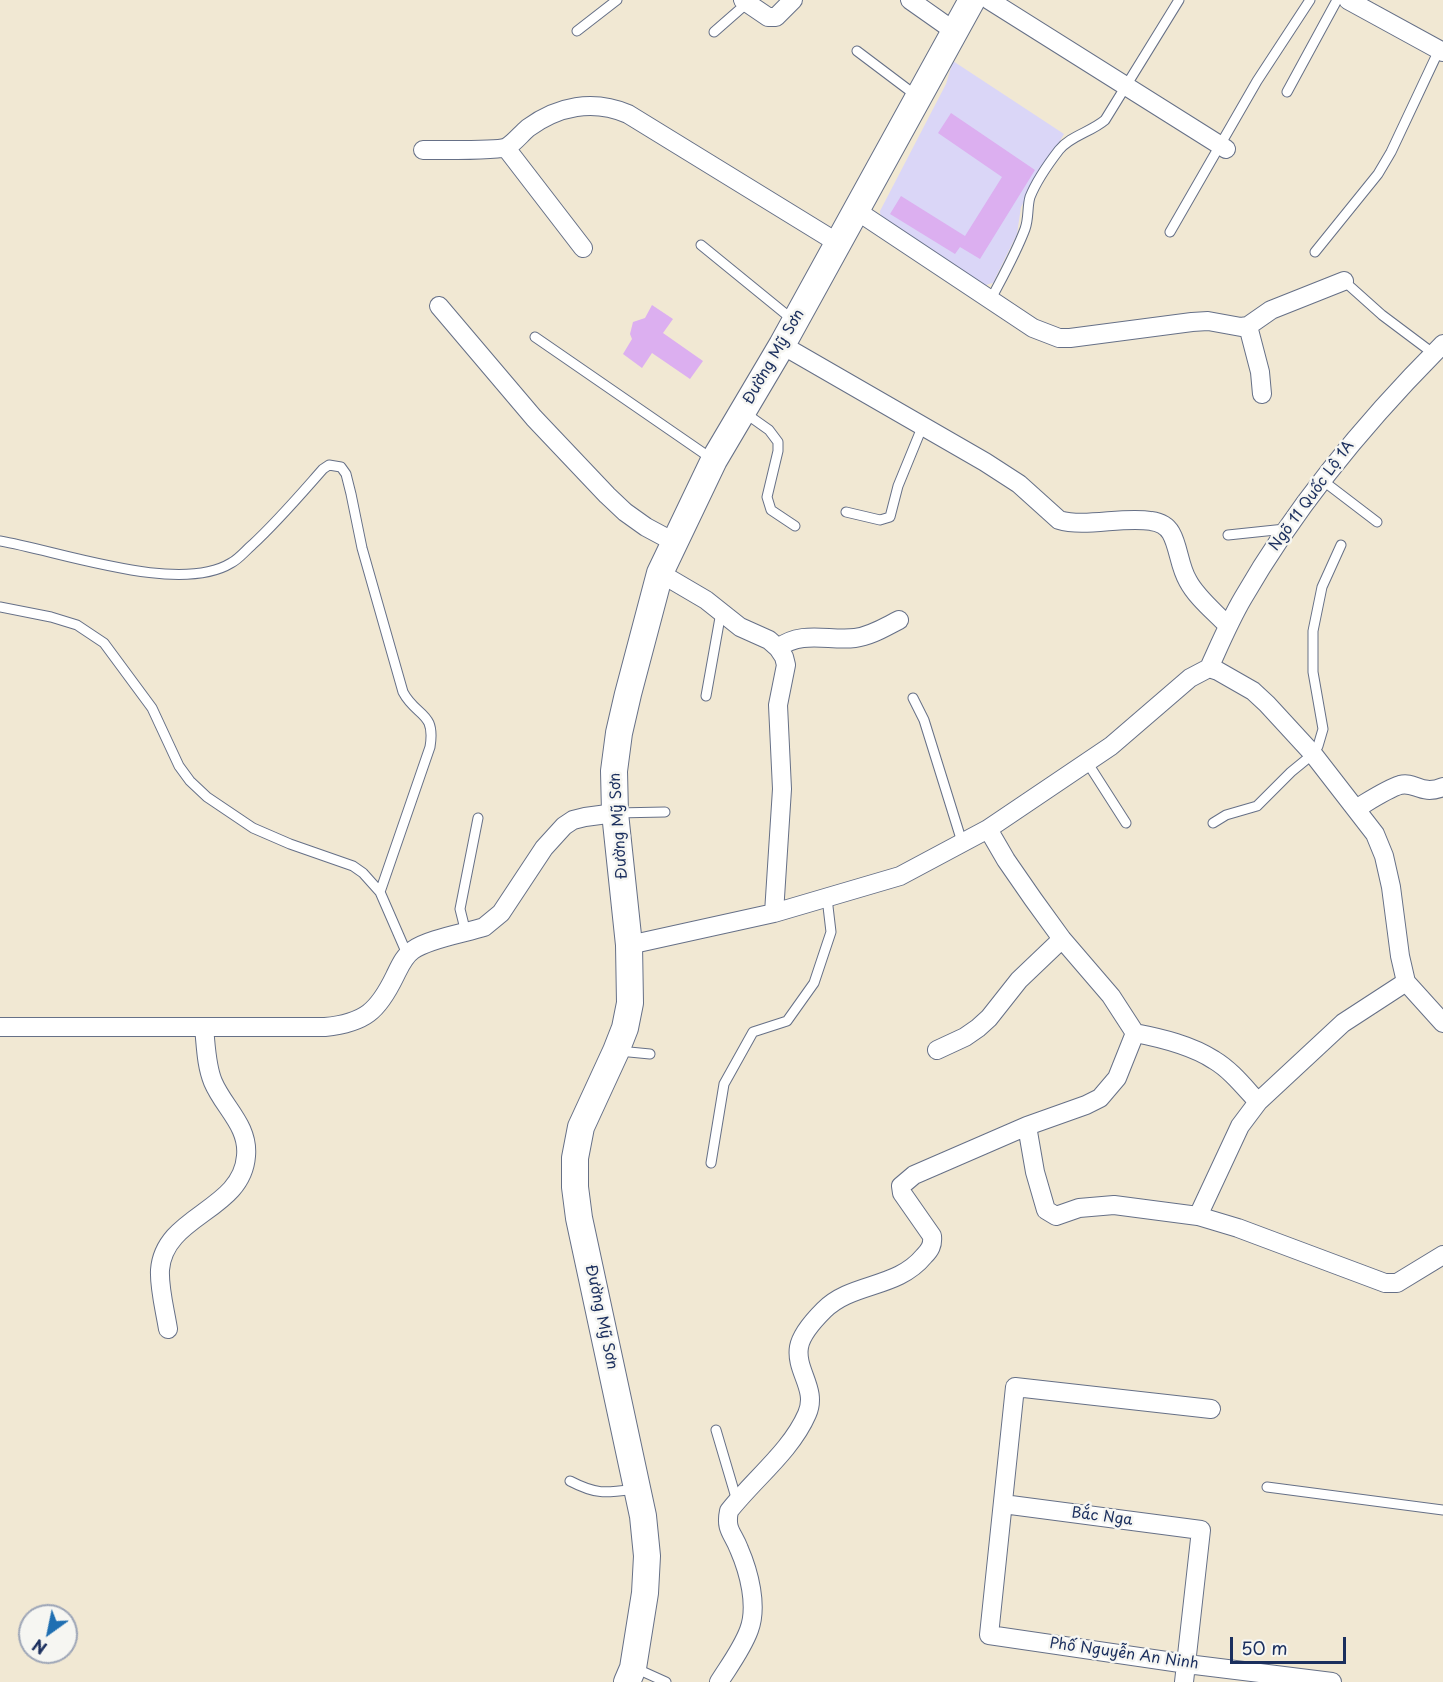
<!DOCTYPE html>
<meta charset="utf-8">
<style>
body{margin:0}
#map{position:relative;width:1443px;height:1682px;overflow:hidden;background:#f1e8d3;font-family:"Playpen Sans",sans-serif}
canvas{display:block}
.north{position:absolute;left:18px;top:1604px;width:60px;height:60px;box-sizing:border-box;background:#f6f6f2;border:2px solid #9ea6b7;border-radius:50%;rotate:213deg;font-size:16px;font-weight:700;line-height:24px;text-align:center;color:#1b2f5e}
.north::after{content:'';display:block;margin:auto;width:21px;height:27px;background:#1f6fb2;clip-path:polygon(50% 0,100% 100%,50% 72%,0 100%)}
.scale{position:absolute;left:1230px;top:1637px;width:116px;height:27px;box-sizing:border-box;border:3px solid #1b2f5e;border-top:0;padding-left:8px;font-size:18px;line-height:21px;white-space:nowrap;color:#1b2f5e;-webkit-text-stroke:4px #f6f6f2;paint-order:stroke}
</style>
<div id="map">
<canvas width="1443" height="1682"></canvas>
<div class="north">N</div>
<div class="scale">50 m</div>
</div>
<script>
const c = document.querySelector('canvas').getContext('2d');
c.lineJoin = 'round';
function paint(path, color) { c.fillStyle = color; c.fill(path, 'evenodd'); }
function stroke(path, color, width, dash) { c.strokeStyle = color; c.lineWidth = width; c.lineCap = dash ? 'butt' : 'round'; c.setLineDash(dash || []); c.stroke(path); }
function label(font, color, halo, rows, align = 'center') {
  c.font = font + ' "Playpen Sans",sans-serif'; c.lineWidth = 5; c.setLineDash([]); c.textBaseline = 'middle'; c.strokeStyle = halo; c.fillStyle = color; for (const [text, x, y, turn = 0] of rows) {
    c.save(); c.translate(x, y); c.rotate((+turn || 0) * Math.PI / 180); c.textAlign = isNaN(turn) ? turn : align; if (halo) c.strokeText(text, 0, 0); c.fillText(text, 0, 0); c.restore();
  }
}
const built = new Path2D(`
 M 953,61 L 1064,134 L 1021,207 L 1017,234 L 993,283 L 982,286 L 881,221 L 880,211 L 946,84 Z`);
const building = new Path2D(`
 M 951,113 L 1035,170 L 980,259 L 960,247 L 955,254 L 890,214 L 901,196 L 965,236 L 1002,177 L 938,133 Z
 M 652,305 L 673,319 L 663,333 L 703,361 L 690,379 L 652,353 L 642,368 L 623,354 L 632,339 L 630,334 L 633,322 L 645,318 Z`);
const lane = new Path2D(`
 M 577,31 L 617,0
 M 714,32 L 747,3 L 745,3
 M 857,51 L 918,97
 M 1287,92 L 1337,0
 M 1170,232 L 1257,81 L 1310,0
 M 701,245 L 793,320
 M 1315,252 L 1378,174 L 1391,152 L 1439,50
 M 1344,281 L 1382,315 L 1434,354
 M 991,299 C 1003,276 1016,253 1025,229 C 1029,218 1027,207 1030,197 C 1036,182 1049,163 1059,150 C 1070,136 1091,132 1105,120 L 1179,0
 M 535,337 L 712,459
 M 745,413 L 769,430 L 778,442 L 778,451 L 767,497 L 771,510 L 795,526
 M 1322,480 L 1377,522
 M 846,512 L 880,520 L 890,517 L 898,486 L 923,425
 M 1228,535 L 1285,529
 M 0,541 C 59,551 179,595 231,563 C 239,559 245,551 252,545 C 278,521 300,495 323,469 L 329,465 L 341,467 L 346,474 L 351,494 L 362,548 L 403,692 C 416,717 436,711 430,747 L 380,892
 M 0,607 L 51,617 L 77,625 L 104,643 L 152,708 L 179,766 L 190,781 L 207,797 L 253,828 L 290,844 L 353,866 L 363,873 L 380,892 L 407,954
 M 706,696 L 721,612
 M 913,698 L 924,720 L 962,842
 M 1087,762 L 1126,823
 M 616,813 L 665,812
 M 1213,823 L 1226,815 L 1257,806 L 1291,772 L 1313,754 L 1318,746 L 1323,729 L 1313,672 L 1313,631 L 1322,587 L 1341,545
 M 466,933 L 460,909 L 478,818
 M 619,1051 L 650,1054
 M 711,1163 L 724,1084 L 753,1032 L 787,1021 L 814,983 L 831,932 L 827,898
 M 716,1430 L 737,1501
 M 570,1481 C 597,1495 606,1493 635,1489
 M 1267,1487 L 1443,1510
 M 635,1668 L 666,1682`);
const street = new Path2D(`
 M 743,0 L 768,17 L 776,17 L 793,0
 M 910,0 L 954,31
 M 989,0 L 1226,149
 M 1348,0 L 1443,52
 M 506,148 L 583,248
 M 423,150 C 436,150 499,151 507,147 C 514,143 521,134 528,128 C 558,106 593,99 628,114 L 838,243
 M 857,211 L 1033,328 L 1059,338 L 1070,338 L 1192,322 L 1208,321 L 1241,327 L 1248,326 L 1271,310 L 1344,281
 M 439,306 L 534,418 L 607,495 L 625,512 L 646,527 L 674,542
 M 1248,326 L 1260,372 L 1262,394
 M 782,345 L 985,462 L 1019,484 L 1059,520 C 1085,528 1123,516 1151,521 C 1159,522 1167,526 1171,533 C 1179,547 1179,566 1188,581 C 1197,598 1215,612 1228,626
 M 660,573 L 706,600 L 740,627 L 769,640 L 778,648 L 784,657 L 786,665 L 778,705 L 782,789 L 774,913
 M 778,648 C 802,630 828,641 855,638 C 871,636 885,627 899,620
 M 1209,668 C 1220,644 1230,620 1243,598 C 1297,504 1366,421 1443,344
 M 1357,808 C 1369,801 1387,789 1400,785 C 1415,781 1421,796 1443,787
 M 988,829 L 1006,860 L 1033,899 L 1062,939 L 1111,996 L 1135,1033 C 1161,1038 1191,1045 1214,1060 C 1231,1070 1245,1088 1258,1102
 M 629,945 L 774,913 L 900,876 L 988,829 L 1111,746 L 1190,678 L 1209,668 L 1218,671 L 1253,691 L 1267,704 L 1313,754 L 1375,834 L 1384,856 L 1391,887 L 1400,956 L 1406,982 L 1443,1023
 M 0,1027 L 325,1027 C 365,1023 378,1011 395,976 C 400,966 404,956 413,950 C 428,939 465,933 484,927 L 501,913 L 544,848 L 564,826 L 573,820 L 585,817 L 615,813
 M 937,1050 L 965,1037 L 978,1028 L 989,1018 L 1019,980 L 1062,939
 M 1027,1126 L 1035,1172 L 1046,1210 L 1056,1216 L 1079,1208 L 1114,1205 L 1198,1216 L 1238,1228 L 1385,1283 L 1397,1283 L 1443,1255
 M 1198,1216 L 1240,1126 L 1258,1102 L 1343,1023 L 1406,982
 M 168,1329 C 165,1310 159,1288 160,1270 C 164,1215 242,1211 246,1156 C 249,1126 224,1108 213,1082 C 206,1065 206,1045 204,1028
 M 1211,1409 L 1015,1387 L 989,1635 L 1187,1664 L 1332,1682
 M 1003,1504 L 1201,1530 L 1184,1682
 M 719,1682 C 729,1666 742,1649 749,1630 C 758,1606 749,1572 739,1549 C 733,1533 725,1530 729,1511 C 754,1479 791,1451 807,1414 C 818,1389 795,1371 799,1347 C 801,1335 815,1319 824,1310 C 852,1282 897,1289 924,1256 C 930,1250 933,1245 932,1236 L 902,1193 L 901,1186 L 914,1175 L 1027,1126 L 1086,1105 L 1100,1098 L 1117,1078 L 1135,1033`);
const secondary = new Path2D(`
 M 627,1682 L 633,1668 L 645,1593 L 647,1556 L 643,1516 L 579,1218 L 575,1187 L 575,1158 L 581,1127 L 616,1051 L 625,1028 L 630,1003 L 629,945 L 615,813 L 614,771 L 619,733 L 628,694 L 660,573 L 714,460 L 782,345 L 972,0`);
const streetNames = [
 ["Đường Mỹ Sơn",774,357,-60],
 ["Ngõ 11 Quốc Lộ 1A",1312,496,-54],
 ["Đường Mỹ Sơn",619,826,-94],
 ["Đường Mỹ Sơn",601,1317,78],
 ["Bắc Nga",1102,1517,7],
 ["Phố Nguyễn An Ninh",1124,1654,8]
];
paint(built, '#dad6f7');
paint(building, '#dcaff0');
stroke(lane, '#667087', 11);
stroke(street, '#667087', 20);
stroke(secondary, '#667087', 28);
stroke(lane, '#fff', 9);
stroke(street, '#fff', 18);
stroke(secondary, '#fff', 26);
label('15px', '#1b2f5e', '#f6f6f2', streetNames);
</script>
